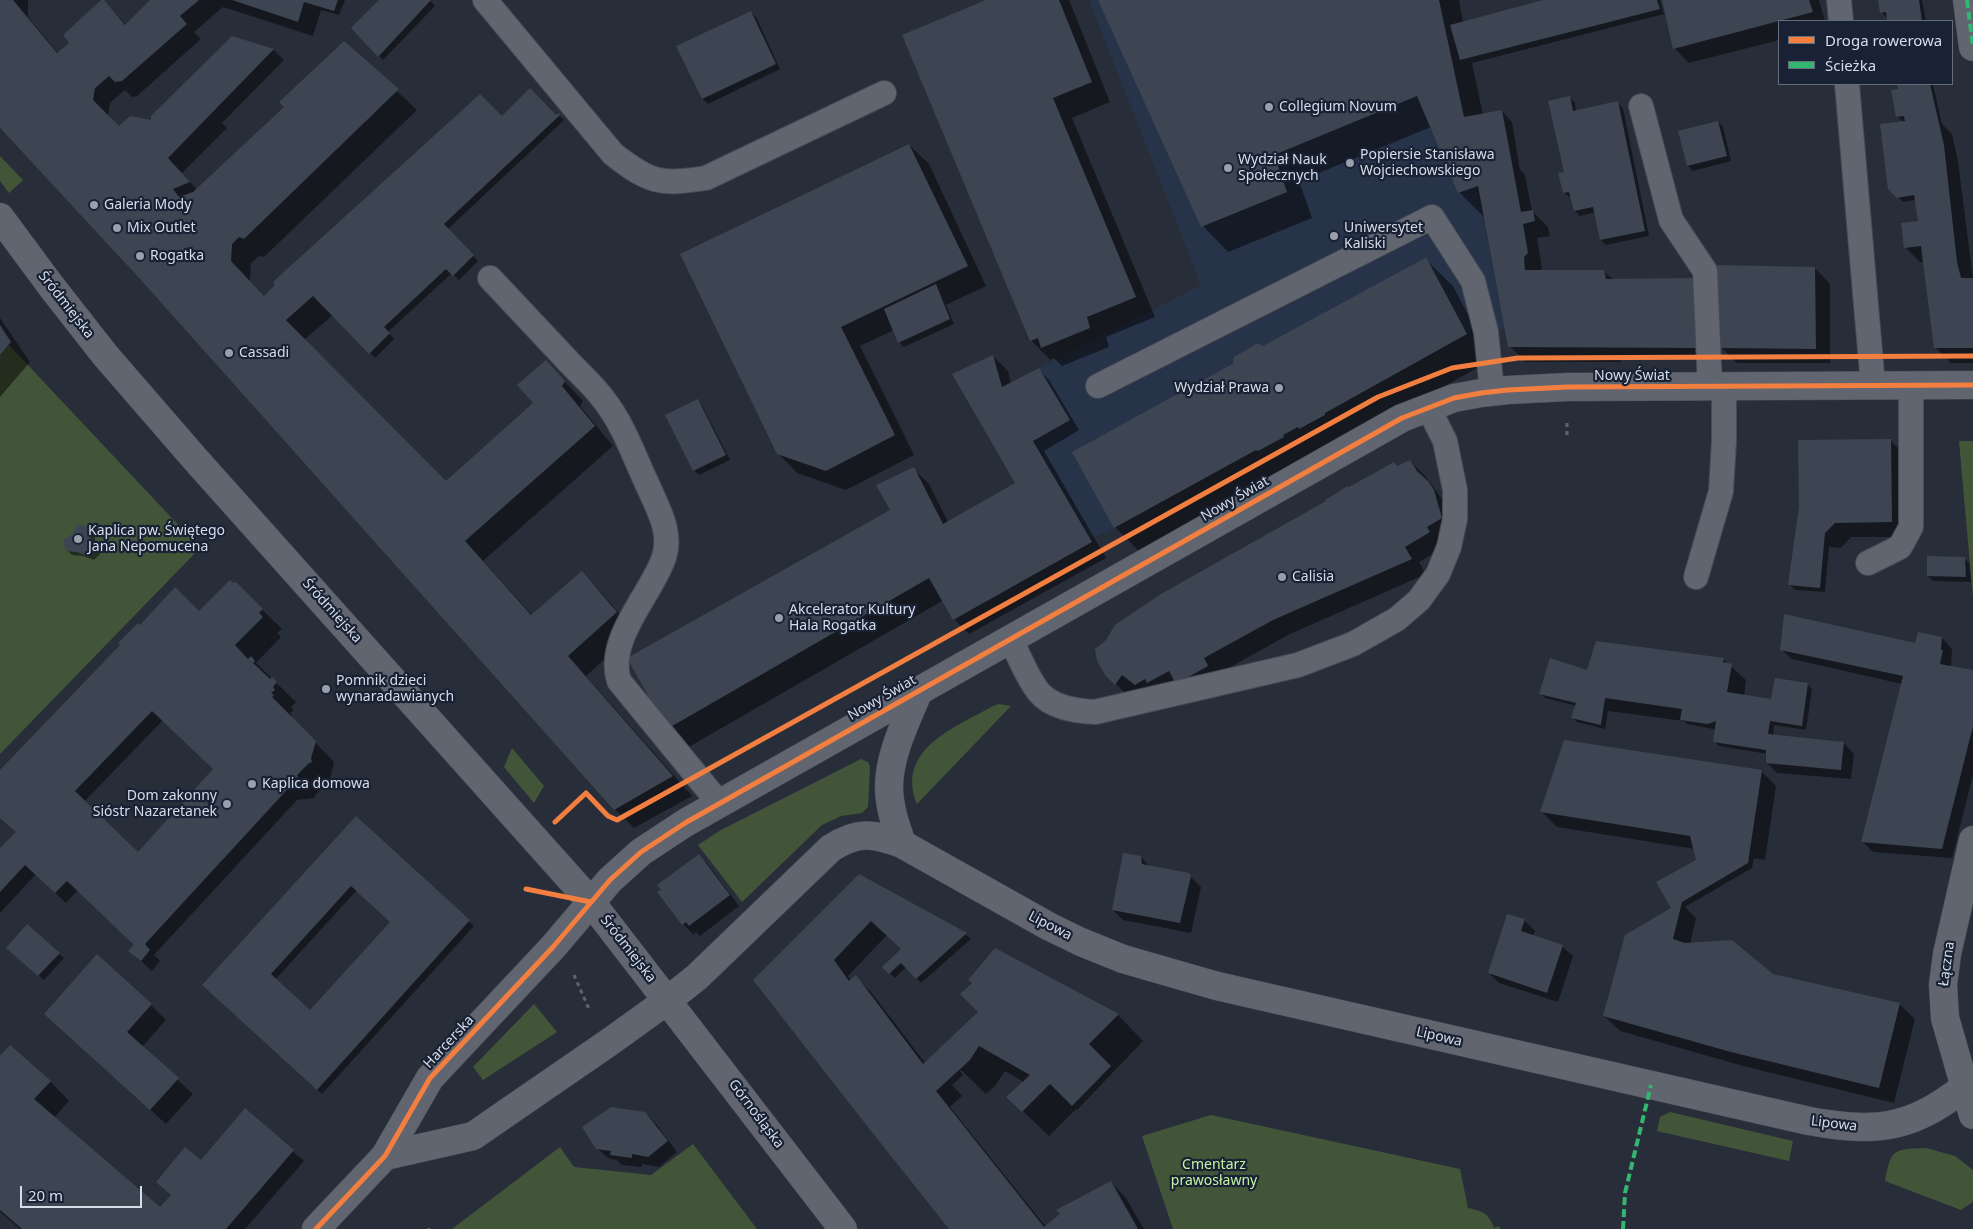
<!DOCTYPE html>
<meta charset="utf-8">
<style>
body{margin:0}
#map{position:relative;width:1973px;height:1229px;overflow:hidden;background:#282e39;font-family:"Noto Sans",sans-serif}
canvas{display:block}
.legend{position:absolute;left:1778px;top:20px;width:175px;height:65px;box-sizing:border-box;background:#192234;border:1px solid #656d7c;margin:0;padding:6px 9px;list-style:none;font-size:15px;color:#d6dde9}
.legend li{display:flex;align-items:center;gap:10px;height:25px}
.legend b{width:25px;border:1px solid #656d7c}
.scale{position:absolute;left:20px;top:1186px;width:122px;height:22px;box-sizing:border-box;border:2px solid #d6dde9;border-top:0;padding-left:6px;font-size:15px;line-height:18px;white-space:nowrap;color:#d6dde9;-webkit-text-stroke:4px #192234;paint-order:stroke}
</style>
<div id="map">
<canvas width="1973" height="1229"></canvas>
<ul class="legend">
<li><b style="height:6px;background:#f27e40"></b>Droga rowerowa</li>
<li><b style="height:6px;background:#33b770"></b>Ścieżka</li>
</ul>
<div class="scale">20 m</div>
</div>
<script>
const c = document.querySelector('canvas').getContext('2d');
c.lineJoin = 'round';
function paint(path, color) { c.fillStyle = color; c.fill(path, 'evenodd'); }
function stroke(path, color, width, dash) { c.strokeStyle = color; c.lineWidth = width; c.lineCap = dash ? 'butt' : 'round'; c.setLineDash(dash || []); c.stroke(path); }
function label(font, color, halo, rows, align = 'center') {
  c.font = font + ' "Noto Sans",sans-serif'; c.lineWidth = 4.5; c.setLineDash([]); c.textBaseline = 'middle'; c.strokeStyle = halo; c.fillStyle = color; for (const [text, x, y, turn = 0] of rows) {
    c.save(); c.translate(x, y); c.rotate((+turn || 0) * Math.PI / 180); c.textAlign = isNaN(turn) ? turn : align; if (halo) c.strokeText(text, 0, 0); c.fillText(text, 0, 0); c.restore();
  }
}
const built = new Path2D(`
 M 1089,0 L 1439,0 L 1505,329 L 1467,334 L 1325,412 L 1325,415 L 1299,429 L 1298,427 L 1284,435 L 1284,437 L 1258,451 L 1256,450 L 1114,528 L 1090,539 L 1002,387 L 1201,285 Z`);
const green = new Path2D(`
 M 0,156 L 23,180 L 9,193 L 0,181 Z
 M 9,345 L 200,548 L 0,754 L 0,355 Z
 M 1959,441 L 1973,441 L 1973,598 Z
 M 999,704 L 1011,706 L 917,804 C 895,749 956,727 993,706 Z
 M 512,748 L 544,786 L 534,803 L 504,767 Z
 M 861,759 L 868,762 L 870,767 L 868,807 L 862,813 L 841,816 L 822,825 L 742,902 L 698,845 L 721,830 Z
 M 534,1004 L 557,1032 L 483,1080 L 473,1067 Z
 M 1670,1112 L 1793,1141 L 1789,1161 L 1657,1131 L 1660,1117 Z
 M 1211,1115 L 1460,1169 L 1468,1208 C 1482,1211 1489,1213 1494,1228 L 1499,1226 L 1500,1229 L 1173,1229 L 1142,1136 Z
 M 693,1144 L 757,1229 L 452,1229 L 560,1147 L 574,1167 L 651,1175 Z
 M 1926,1148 L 1955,1156 L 1973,1170 L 1973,1202 L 1961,1210 L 1885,1181 C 1891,1149 1893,1149 1926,1148 Z`);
const shadow = new Path2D(`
 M 0,0 L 28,0 L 28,17 L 58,53 L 70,43 L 103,0 L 126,25 L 152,0 L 345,0 L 339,15 L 321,10 L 313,36 L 223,7 L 194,32 L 201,39 L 137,96 L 132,97 L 125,90 L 110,103 L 108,116 L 119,127 L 152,121 L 232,38 L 274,50 L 284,60 L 222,123 L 227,128 L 182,173 L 197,190 L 370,66 L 417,110 L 264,257 L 259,256 L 251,263 L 250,281 L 265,297 L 502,118 L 556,116 L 559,115 L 564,120 L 448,229 L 478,261 L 459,280 L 452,273 L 388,332 L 394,339 L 375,358 L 333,315 L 304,340 L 446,483 L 534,403 L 546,362 L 583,401 L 580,406 L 613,446 L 483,561 L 532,615 L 582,573 L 601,592 L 635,632 L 586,676 L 692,796 L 634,828 L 615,809 L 143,281 L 0,125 Z
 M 380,0 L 430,0 L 435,6 L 383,60 L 353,28 Z
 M 989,0 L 1069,0 L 1110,102 L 1072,118 L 1155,317 L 1106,337 L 1109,347 L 1062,366 L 1054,358 L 1050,360 L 1031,340 Z
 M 1099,0 L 1459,0 L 1463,22 L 1548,0 L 1660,0 L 1664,14 L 1472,63 L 1483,115 L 1502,111 L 1512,122 L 1520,170 L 1525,175 L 1532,211 L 1548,227 L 1550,236 L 1537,238 L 1542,268 L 1540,272 L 1604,272 L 1710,358 L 1621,357 L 1621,362 L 1525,362 L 1510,346 L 1485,218 L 1459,192 L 1431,127 L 1299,181 L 1312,218 L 1228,252 L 1203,226 Z
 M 1664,0 L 1819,0 L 1825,21 L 1779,21 L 1779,40 L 1689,63 L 1674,48 Z
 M 1879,0 L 1922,0 L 1926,21 L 1889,21 L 1888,17 L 1886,17 L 1881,12 Z
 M 751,12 L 756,17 L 780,69 L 708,104 L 703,99 L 677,47 Z
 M 1898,84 L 1933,84 L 1942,124 L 1952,134 L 1958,161 L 1973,279 L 1973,363 L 1951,363 L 1936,348 L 1925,262 L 1920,262 L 1905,247 L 1920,222 L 1916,200 L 1903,202 L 1890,189 L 1904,123 L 1897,116 Z
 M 1570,98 L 1575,103 L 1576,112 L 1618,103 L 1623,108 L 1649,236 L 1606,245 L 1601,240 L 1596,212 L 1580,216 L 1575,211 L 1572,197 L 1569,197 L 1564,192 Z
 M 1718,122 L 1723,127 L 1731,161 L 1693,171 L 1688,166 L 1679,132 Z
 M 909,145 L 929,164 L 986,286 L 946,305 L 954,324 L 904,347 L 899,342 L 894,330 L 860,346 L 914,455 L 846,490 L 797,473 L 778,453 Z
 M 1426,260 L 1453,286 L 1492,360 L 1141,553 L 1115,527 L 1074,452 Z
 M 1815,268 L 1830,284 L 1830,363 L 1737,363 L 1722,348 Z
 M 0,318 L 30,362 L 0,397 Z
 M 993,356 L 1008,371 L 1011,384 L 1039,370 L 1049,380 L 1079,430 L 1044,451 L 1106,558 L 969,634 L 954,619 L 944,600 L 687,748 L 668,728 L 892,510 L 914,469 L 929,484 L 948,522 L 1017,484 Z
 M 697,401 L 702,405 L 730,460 L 699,475 L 694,470 L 666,416 Z
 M 1891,441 L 1906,456 L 1907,537 L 1851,537 L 1841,548 L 1829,547 L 1825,592 L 1795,590 L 1790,585 L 1800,507 Z
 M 1410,461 L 1425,476 L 1448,507 L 1444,547 L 1419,562 L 1426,574 L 1288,635 L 1218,674 L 1151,699 L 1137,689 L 1131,699 L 1106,674 L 1350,489 Z
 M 90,528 L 95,533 L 95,544 L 100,554 L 94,560 L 83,556 L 72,555 L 67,550 Z
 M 1964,558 L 1969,563 L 1971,582 L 1933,581 L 1928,576 Z
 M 236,584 L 282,629 L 277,633 L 281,637 L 256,663 L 296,702 L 291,707 L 294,710 L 290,713 L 292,715 L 291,717 L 334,762 L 330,779 L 331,781 L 315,795 L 315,798 L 297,800 L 154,955 L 160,961 L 152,971 L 130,951 L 135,945 L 78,890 L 66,903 L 36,874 L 0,913 L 0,849 L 17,833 L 0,816 L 0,771 L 140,626 L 199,612 ZM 163,720 L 214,769 L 139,854 L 84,802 Z
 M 1942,638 L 1952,649 L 1951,667 L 1973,672 L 1973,775 L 1952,858 L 1873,852 L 1863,842 L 1902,684 L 1792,659 L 1781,649 L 1916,645 Z
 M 1723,659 L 1746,680 L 1744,696 L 1772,700 L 1807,684 L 1812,689 L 1806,730 L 1774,725 L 1773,736 L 1844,743 L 1854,754 L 1851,779 L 1777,773 L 1767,763 L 1768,754 L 1719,746 L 1714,741 L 1716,728 L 1713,729 L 1687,724 L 1684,721 L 1608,711 L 1605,729 L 1577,722 L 1573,718 L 1577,706 L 1545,698 L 1540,693 L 1586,671 Z
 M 1761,771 L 1776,786 L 1765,860 L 1754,858 L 1752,868 L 1685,907 L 1696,918 L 1690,944 L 1772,975 L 1899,1004 L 1915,1019 L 1894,1103 L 1747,1067 L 1620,1031 L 1604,1016 L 1673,908 L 1698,860 L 1695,849 L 1557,827 L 1542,812 Z
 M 356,817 L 474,926 L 322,1094 L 208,990 ZM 357,890 L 392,922 L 310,1011 L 275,980 Z
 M 699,855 L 709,866 L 739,906 L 700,936 L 696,932 L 693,934 L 683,924 Z
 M 1141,857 L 1150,867 L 1188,874 L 1201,887 L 1191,933 L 1123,920 L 1113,910 Z
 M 859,875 L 966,935 L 971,939 L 921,983 L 906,967 L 895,978 L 883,967 L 902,950 L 887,935 L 848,976 L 851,981 L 856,977 L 871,992 L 926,1064 L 1026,965 L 1118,1015 L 1143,1041 L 1077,1110 L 1076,1109 L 1049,1136 L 1008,1097 L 1024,1082 L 1005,1071 L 995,1086 L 986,1094 L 961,1070 L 960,1071 L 963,1075 L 952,1085 L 962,1096 L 950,1107 L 1046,1227 L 1111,1182 L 1126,1198 L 1144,1229 L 951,1229 L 755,980 Z
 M 1524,920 L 1535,931 L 1533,936 L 1562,946 L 1573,956 L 1558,1002 L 1499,983 L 1489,973 Z
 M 13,953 L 59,954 L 64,958 L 44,980 Z
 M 151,1005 L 166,1020 L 142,1047 L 193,1094 L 166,1124 L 45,1014 Z
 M 0,1058 L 50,1081 L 69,1101 L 54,1118 L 165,1213 L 201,1161 L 245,1110 L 304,1161 L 245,1229 L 20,1229 L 0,1212 Z
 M 645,1113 L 656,1124 L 677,1152 L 659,1167 L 642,1164 L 642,1167 L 622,1165 L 617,1160 L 608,1158 L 597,1148 Z`);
const building = new Path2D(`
 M 0,0 L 13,0 L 57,53 L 69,43 L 63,35 L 101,0 L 104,0 L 125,25 L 150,0 L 199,0 L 180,16 L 187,24 L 122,81 L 115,82 L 109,76 L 95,88 L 93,100 L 119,126 L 130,116 L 151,120 L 151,116 L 232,36 L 274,49 L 168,158 L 190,182 L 173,189 L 179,197 L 193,192 L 284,107 L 279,102 L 344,41 L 399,89 L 244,239 L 239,237 L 232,244 L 231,261 L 264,296 L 274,286 L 274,281 L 480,94 L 502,116 L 530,88 L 556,115 L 559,113 L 560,115 L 444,224 L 474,255 L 453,276 L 446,269 L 384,327 L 390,333 L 369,354 L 313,296 L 286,320 L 446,481 L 533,403 L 517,385 L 546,360 L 565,381 L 562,386 L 595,426 L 465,541 L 531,615 L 582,571 L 617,612 L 568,656 L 673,776 L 614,810 L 141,280 L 3,131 L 0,127 Z
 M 232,0 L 338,0 L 334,11 L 304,2 L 298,22 Z
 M 379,0 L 431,0 L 378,57 L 351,28 Z
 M 986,0 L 1059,0 L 1092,82 L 1053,98 L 1136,297 L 1087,317 L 1090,328 L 1041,348 L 1038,338 L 1030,341 L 902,35 Z
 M 1098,0 L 1439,0 L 1464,117 L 1502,110 L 1521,212 L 1533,210 L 1535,221 L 1523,224 L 1528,253 L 1524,257 L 1525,270 L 1604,270 L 1606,279 L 1699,278 L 1700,348 L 1508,347 L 1478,186 L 1458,193 L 1417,96 L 1274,155 L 1287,192 L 1201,227 Z
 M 1543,0 L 1657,0 L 1660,9 L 1460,60 L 1450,25 Z
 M 1662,0 L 1809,0 L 1813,12 L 1673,49 Z
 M 1878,0 L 1919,0 L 1922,21 L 1887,21 L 1886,12 L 1880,13 Z
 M 751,11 L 776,64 L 702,99 L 676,46 Z
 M 1897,84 L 1930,84 L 1944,145 L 1957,262 L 1961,278 L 1973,278 L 1973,348 L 1934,348 L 1921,246 L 1904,248 L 1901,223 L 1918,221 L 1914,195 L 1897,198 L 1888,189 L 1880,124 L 1905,121 L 1904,116 L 1896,117 L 1891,90 L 1898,89 Z
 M 1570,96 L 1573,111 L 1618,101 L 1645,231 L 1600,240 L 1593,207 L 1574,211 L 1569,192 L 1563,193 L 1558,173 L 1564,172 L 1548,101 Z
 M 1718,121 L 1727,156 L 1687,166 L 1678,131 Z
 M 909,144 L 968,266 L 841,327 L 895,435 L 826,471 L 777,454 L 680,254 Z
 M 1425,258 L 1427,259 L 1467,334 L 1325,413 L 1325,415 L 1299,429 L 1298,427 L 1283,435 L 1284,437 L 1258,451 L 1256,450 L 1114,528 L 1072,452 L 1234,363 L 1233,361 L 1234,357 L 1258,343 L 1263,346 Z
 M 1714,265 L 1815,267 L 1816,349 L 1721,348 Z
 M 936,284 L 950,319 L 898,343 L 884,309 Z
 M 0,325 L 11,342 L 0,355 Z
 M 993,355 L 1002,387 L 1039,368 L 1070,420 L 1033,441 L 1092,542 L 953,620 L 929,578 L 667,729 L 627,658 L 890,510 L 876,485 L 914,467 L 943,524 L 1015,483 L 952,374 Z
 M 698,399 L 726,455 L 693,471 L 665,415 Z
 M 1891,439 L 1892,522 L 1835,523 L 1825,533 L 1820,588 L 1788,585 L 1799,507 L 1798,440 Z
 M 1410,460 L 1417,471 L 1428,481 L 1434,490 L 1442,518 L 1427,527 L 1430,532 L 1405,547 L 1412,559 L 1273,620 L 1204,658 L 1208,666 L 1176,684 L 1169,671 L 1147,683 L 1145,679 L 1135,685 L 1122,675 L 1115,685 L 1105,675 L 1097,661 L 1095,649 L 1106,640 L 1115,625 L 1161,594 L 1326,501 L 1325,500 L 1348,486 L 1349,487 L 1394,462 L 1397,466 Z
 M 78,524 L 90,527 L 91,538 L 96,548 L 88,556 L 77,552 L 66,551 L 63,540 L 72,534 Z
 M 1927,556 L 1965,557 L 1966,577 L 1927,576 Z
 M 230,580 L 234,583 L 236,582 L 263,609 L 259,613 L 263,617 L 235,645 L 248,659 L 251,656 L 255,661 L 253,663 L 270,679 L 272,677 L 277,682 L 273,687 L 275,690 L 271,693 L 274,695 L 272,697 L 316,741 L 311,758 L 312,762 L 309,763 L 297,775 L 298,777 L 293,779 L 295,781 L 145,944 L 150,950 L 141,961 L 128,951 L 134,945 L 67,881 L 55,893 L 25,865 L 0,892 L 0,848 L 16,832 L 0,818 L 0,770 L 120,645 L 118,643 L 138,623 L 140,625 L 175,587 L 199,611 ZM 152,711 L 213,769 L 138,852 L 75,791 Z
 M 1784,614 L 1915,643 L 1918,632 L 1942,637 L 1941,650 L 1943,650 L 1940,664 L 1973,670 L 1973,726 L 1942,849 L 1861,842 L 1903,676 L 1780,650 Z
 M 1596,641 L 1724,658 L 1723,662 L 1732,664 L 1727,692 L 1771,699 L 1775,678 L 1808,683 L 1802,726 L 1770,721 L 1768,734 L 1844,742 L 1841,770 L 1766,763 L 1766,750 L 1713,742 L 1716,721 L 1708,724 L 1680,720 L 1682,709 L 1605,698 L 1601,725 L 1571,718 L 1576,703 L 1539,694 L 1550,658 L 1587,670 Z
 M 1564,740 L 1762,770 L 1748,863 L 1682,902 L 1673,939 L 1685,943 L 1732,940 L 1773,974 L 1900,1003 L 1879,1088 L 1731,1052 L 1603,1016 L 1625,935 L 1671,908 L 1656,882 L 1696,860 L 1690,836 L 1540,812 Z
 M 356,816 L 470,920 L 317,1090 L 202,985 ZM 351,886 L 390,922 L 310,1010 L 271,974 Z
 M 1123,853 L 1141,856 L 1142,864 L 1189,873 L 1191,876 L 1180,923 L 1112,910 Z
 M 699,854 L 730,895 L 689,926 L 686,922 L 682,925 L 657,892 L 661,890 L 657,885 Z
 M 859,874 L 967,933 L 916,979 L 901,963 L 889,974 L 882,967 L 901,949 L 871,921 L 834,960 L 849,981 L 856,975 L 923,1064 L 978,1012 L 960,994 L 972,983 L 968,980 L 995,948 L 1119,1014 L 1089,1044 L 1111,1066 L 1072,1106 L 1050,1084 L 1022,1112 L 1006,1097 L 1030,1075 L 979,1046 L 970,1060 L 936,1091 L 1044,1227 L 1060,1214 L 1056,1210 L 1111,1181 L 1138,1229 L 949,1229 L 864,1122 L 753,980 Z
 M 1507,914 L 1525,919 L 1521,931 L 1563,945 L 1547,993 L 1488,973 Z
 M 27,924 L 60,953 L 38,976 L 6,948 Z
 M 97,954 L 152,1004 L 127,1032 L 179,1078 L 150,1110 L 44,1014 Z
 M 10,1045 L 51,1081 L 34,1099 L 160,1207 L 171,1195 L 156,1182 L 185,1147 L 201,1160 L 245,1108 L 294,1150 L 226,1229 L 22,1229 L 0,1210 L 0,1056 Z
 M 611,1107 L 645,1112 L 668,1141 L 648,1157 L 632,1154 L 632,1158 L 610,1155 L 611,1151 L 596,1149 L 582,1127 Z`);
const path = new Path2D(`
 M 1567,435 L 1567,423
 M 574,975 L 589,1009
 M 429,1228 L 429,1229`);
const service = new Path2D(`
 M 485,0 L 613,154 C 650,183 660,185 706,178 L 884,93
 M 1839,0 L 1841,21
 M 1847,84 L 1873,386
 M 1641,106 L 1671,220 L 1705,271 L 1710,387
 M 490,278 C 516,306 542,333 568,361 C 580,374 594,386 604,400 C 624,425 635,459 649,488 C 659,511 673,534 663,560 C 649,597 606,640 619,681 L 719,803
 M 1098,386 L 1432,217 L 1473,281 L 1486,332 L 1492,391
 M 1868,563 L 1900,547 L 1911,527 L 1911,386
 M 1696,577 L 1721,491 L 1724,441 L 1724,387
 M 1010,639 C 1019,655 1027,677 1038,691 C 1051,708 1076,711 1095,712 L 1298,665 L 1353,644 L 1397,619 L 1419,600 L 1438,574 L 1449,547 L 1455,519 L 1455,490 L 1445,441 L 1428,407`);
const minor = new Path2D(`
 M 1967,0 L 1973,47
 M 1973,840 L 1947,954 L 1943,985 L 1945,1018 L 1973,1115`);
const tertiary = new Path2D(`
 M 0,217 L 51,286 L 105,355 L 196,460 L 591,902 L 843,1229
 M 902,844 C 896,826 889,807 889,787 C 889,754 907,720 919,690
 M 385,1156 L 473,1136 L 611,1041 L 668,1000 L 697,977 L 831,848 C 858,831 873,833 902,844 L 1050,927 L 1081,942 L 1123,959 L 1217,986 L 1809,1121 C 1881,1134 1916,1128 1973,1080
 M 316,1229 L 385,1156 L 430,1078 L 553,947 L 610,880 L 641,852 L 685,823 L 1402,418 L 1454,398 L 1481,393 L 1508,390 L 1568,387 L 1973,385`);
const quiet = new Path2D(`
 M 1967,0 L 1973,47
 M 1623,1229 L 1625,1193 L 1651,1085`);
const cycleway = new Path2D(`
 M 555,822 L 586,793 L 608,816 L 617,820 L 1378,397 L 1452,368 L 1518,358 L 1973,356
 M 526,889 L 591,902
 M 316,1229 L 385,1156 L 430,1078 L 553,947 L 610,880 L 641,852 L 685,823 L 1402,418 L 1454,398 L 1481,393 L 1508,390 L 1568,387 L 1973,385`);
const markers = [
 [1269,107,5,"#99a0ab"],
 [1350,163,5,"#99a0ab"],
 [1228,168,5,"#99a0ab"],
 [94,205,5,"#99a0ab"],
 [117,228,5,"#99a0ab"],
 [1334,236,5,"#99a0ab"],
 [140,256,5,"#99a0ab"],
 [229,353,5,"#99a0ab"],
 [1279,388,5,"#99a0ab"],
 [78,539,5,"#99a0ab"],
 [1282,577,5,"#99a0ab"],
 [779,618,5,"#99a0ab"],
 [326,689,5,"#99a0ab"],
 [252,784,5,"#99a0ab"],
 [227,804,5,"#99a0ab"]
];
const poiNames = [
 ["Collegium Novum",1279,107],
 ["Popiersie Stanisława",1360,155],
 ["Wojciechowskiego",1360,171],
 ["Wydział Nauk",1238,160],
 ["Społecznych",1238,176],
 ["Galeria Mody",104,205],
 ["Mix Outlet",127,228],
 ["Uniwersytet",1344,228],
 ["Kaliski",1344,244],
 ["Rogatka",150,256],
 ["Cassadi",239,353],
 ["Wydział Prawa",1269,388,"right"],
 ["Kaplica pw. Świętego",88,531],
 ["Jana Nepomucena",88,547],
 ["Calisia",1292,577],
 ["Akcelerator Kultury",789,610],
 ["Hala Rogatka",789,626],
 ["Pomnik dzieci",336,681],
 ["wynaradawianych",336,697],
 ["Kaplica domowa",262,784],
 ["Dom zakonny",217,796,"right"],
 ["Sióstr Nazaretanek",217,812,"right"]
];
const streetNames = [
 ["Śródmiejska",66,305,52],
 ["Nowy Świat",1632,376],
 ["Nowy Świat",1235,499,-30],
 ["Śródmiejska",332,611,48],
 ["Nowy Świat",882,698,-30],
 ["Lipowa",1050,926,27],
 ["Śródmiejska",628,949,52],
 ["Łączna",1947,964,-82],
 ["Lipowa",1439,1037,13],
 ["Harcerska",449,1042,-47],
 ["Górnośląska",756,1114,53],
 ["Lipowa",1834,1124,7]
];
const parkNames = [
 ["Cmentarz",1214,1165],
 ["prawosławny",1214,1181]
];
paint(built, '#273349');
paint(green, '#435539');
paint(shadow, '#0007');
paint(building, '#3d4553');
stroke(service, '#454a54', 26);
stroke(minor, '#454a54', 29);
stroke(tertiary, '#454a54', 29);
stroke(path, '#5f646c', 3, [4, 4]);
stroke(service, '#61656f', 24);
stroke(minor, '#61656f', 28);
stroke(tertiary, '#61656f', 28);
stroke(quiet, '#33b770', 4, [8, 4]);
stroke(cycleway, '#f27e40', 5);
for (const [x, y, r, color] of markers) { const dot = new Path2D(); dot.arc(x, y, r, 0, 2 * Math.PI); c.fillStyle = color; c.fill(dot); stroke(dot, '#192234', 2); }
label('14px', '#d6dde9', '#192234', poiNames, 'left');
label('14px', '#d6dde9', '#192234', streetNames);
label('14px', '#c4f5a2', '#192234', parkNames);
</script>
